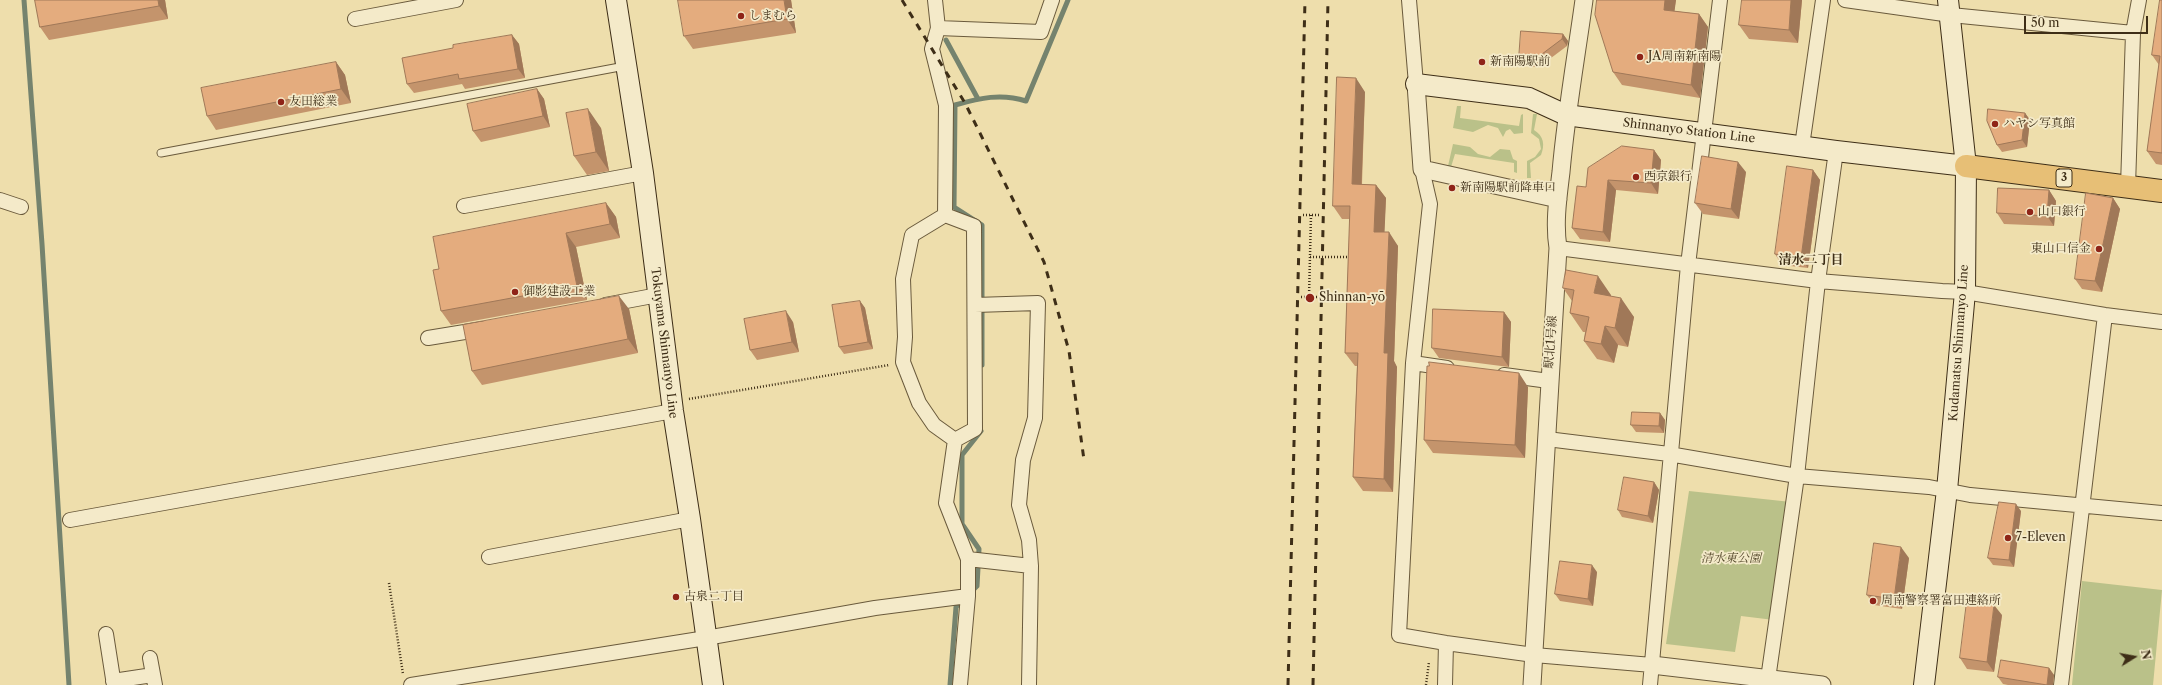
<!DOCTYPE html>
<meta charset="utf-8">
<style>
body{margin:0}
#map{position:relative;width:2162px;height:685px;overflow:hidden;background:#eedeac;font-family:"Libre Caslon Text",serif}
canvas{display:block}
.north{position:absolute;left:2114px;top:637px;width:40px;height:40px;-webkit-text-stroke:3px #f4eac9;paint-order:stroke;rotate:79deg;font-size:11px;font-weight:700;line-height:16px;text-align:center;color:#3e2e17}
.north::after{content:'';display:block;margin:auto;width:14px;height:18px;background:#3e2e17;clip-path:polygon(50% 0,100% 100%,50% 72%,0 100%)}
.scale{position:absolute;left:2024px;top:16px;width:124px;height:18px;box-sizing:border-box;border:2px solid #3e2e17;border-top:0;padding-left:5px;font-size:12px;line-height:14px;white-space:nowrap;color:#3e2e17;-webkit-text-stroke:3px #f4eac9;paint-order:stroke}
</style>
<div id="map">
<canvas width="2162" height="685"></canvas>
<div class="north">N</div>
<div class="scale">50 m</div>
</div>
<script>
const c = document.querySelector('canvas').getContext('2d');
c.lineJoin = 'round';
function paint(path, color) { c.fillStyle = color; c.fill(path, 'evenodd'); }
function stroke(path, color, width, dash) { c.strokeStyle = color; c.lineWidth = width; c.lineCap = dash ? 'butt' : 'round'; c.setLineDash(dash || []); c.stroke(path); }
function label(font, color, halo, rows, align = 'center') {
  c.font = font + ' "Libre Caslon Text","Noto Serif JP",serif'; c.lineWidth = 3.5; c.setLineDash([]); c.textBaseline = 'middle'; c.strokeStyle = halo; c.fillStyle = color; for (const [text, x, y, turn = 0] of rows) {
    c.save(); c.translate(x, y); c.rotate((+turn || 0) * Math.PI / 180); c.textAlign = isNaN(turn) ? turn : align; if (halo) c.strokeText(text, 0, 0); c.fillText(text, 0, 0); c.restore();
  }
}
const green = new Path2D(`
 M 1457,106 L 1461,106 L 1460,118 L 1519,126 L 1521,115 L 1523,114 L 1523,133 L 1514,134 L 1510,129 L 1506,131 L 1503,137 L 1498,128 L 1488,125 L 1473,132 L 1453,128 Z
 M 1533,114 L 1537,114 L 1534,130 C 1544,136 1545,145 1541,155 L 1530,163 L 1531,178 L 1527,178 L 1527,161 L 1535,157 L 1541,149 L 1539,139 L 1531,133 Z
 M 1453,144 L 1470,147 L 1478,154 L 1490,157 L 1500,149 L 1510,150 L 1513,159 L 1517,161 L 1517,173 L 1514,172 L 1514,163 L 1455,154 L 1451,167 L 1448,166 Z
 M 1689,491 L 1791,502 L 1774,620 L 1741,616 L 1735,652 L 1666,644 Z
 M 2082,581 L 2162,590 L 2153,685 L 2072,685 Z`);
const stream = new Path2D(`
 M 24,0 L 42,244 L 69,685
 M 946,40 L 978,99
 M 982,365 L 982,225 L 954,207 L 955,105 C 980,98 1001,93 1026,101 L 1068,0
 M 971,592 L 977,586 L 979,549 L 962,524 L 962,455 L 981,431
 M 950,685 L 956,607 L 964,599`);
const path = new Path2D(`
 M 1303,215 L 1320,215
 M 1301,297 L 1318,297
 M 1309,297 L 1311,215
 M 689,399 L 889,365
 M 389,583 L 403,674
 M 1426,685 L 1429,662`);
const service = new Path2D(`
 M 161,153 L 625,66`);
const minor = new Path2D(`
 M 935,0 L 938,28 L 932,49 L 946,105 L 945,215 L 912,235 L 903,279 L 905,337 L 903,362 L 919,403 L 934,425 L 955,440
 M 1409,0 L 1416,84
 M 1845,0 L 1951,15 L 2133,33
 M 355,19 L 456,0
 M 938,28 L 1041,32 L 1052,0
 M 1802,146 L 1823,0
 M 1422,169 L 1430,204 L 1413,363 L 1399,635 L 1446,643 L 1534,655 L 1652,665
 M 2128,186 L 2133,33 L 2139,0
 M 0,200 L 21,207
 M 464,206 L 643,173
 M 945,215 L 974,226 L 975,429 L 955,440
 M 1558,248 L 1818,281 L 1942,291 L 1965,292 L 2105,315 L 2162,322
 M 605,305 L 658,295
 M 975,305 L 1038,303 L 1035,418 L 1023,460 L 1019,505 L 1029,540 L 1031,566 L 1029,685
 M 428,338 L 483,329
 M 1413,363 L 1447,368
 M 1504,375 L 1549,381
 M 1547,439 L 1669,454 L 1797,476 L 1929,487 L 1970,495 L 2162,513
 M 955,440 L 946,503 L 968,559 L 968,596 L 960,685
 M 70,520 L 673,411
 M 489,557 L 690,519
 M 968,559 L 1031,566
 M 106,634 L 114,685
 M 150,658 L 155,685
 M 1768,679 L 1797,476 L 1818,281 L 1836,151
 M 113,681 L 153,675
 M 411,685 L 706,638 L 875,608 L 968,596
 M 1445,685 L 1446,643
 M 1650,685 L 1688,265 L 1720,0
 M 2061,685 L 2105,315`);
const tertiary = new Path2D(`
 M 1416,84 L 1422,169 L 1558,199
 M 1652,665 L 1822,685
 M 1532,685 L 1558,248 C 1554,223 1558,197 1561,172 C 1566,114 1576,58 1584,0`);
const secondary = new Path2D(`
 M 616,0 L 643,173 L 673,411 L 690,519 L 713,685
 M 1416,84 L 1529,98 L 1566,115 L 1836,151 L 1966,166
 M 1924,685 L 1947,490 L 1965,292 L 1966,166 L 1948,0`);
const primary = new Path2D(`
 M 1966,166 L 2162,191`);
const rail = new Path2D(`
 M 902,0 L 965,103 L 1044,262 L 1069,351 L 1084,460
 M 1288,685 L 1305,0
 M 1313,685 L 1328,0`);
const pathBridge = new Path2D(`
 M 1310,257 L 1350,257`);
const wall = new Path2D(`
 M 35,0 L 165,0 L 168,19 L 49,40 L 40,27 Z
 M 791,0 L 796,33 L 693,49 L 684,36 Z
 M 1597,0 L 1676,0 L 1674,11 L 1699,14 L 1708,27 L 1700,98 L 1622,85 L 1613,72 Z
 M 1802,0 L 1798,43 L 1749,39 L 1739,25 Z
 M 2162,0 L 2162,165 L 2156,164 L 2147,151 L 2159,65 L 2152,55 Z
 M 1563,34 L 1568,41 L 1567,46 L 1539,67 L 1524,66 L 1519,59 Z
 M 512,35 L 519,44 L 525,78 L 465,89 L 462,84 L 414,93 L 407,84 L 453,48 Z
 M 336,62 L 345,75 L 351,103 L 216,130 L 207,116 Z
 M 537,89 L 544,99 L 550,127 L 481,142 L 473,131 Z
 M 1365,92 L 1362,184 L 1376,185 L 1386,198 L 1384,232 L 1398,246 L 1394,361 L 1397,367 L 1393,492 L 1363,491 L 1353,477 L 1357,366 L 1355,366 L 1345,353 L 1350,219 L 1342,219 L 1333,206 Z
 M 2025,113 L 2030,120 L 2027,147 L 2002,152 L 1997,145 Z
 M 601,128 L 609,171 L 587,175 L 574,156 Z
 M 1654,150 L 1661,160 L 1658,194 L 1616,190 L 1610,242 L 1580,239 L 1572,228 L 1586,187 Z
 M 1813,170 L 1820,180 L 1808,268 L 1782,265 L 1775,254 Z
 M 1746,172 L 1739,219 L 1703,214 L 1695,203 Z
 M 2049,190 L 2056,201 L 2054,226 L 2004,224 L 1997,213 Z
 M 2113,198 L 2120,209 L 2102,292 L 2082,289 L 2075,279 Z
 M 606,203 L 616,217 L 620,238 L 576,247 L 587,300 L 451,325 L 441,311 Z
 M 1563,288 L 1611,295 L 1611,296 L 1634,317 L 1628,347 L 1618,345 L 1614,363 L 1597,359 L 1584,341 L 1585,332 L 1583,332 L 1570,313 L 1572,301 Z
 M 860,301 L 865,308 L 873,349 L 844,354 L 839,347 Z
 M 629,309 L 638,353 L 482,385 L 472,371 Z
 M 1504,312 L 1511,322 L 1509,367 L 1439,358 L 1432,348 Z
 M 793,322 L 799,352 L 757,360 L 750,350 Z
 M 1429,366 L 1528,387 L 1525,458 L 1433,453 L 1424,440 Z
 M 1660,413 L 1665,420 L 1664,433 L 1636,432 L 1631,425 Z
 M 1654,482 L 1659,490 L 1653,523 L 1622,517 L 1618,510 Z
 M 2021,511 L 2014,567 L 1993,565 L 1988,558 Z
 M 1909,558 L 1902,609 L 1874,605 L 1867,595 Z
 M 1597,572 L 1593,606 L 1560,601 L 1555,594 Z
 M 2002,615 L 1994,672 L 1967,669 L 1960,658 Z
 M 2049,668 L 2054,675 L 2053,685 L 2008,685 L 2003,684 L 1998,677 Z`);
const shadedWall = new Path2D(`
 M 158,0 L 165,0 L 168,19 L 159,6 Z
 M 784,0 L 791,0 L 796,33 L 787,19 Z
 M 1665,0 L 1676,0 L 1673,23 L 1664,10 Z
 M 1791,0 L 1802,0 L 1798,43 L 1789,30 Z
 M 1699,14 L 1708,27 L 1700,98 L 1691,85 Z
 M 1563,34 L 1568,41 L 1567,46 L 1562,39 Z
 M 512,35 L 519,44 L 525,78 L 518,69 Z
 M 336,62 L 345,75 L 351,103 L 341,89 Z
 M 1356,78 L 1365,92 L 1361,197 L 1352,184 Z
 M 537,89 L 544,99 L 550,127 L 543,116 Z
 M 588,109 L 601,128 L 609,171 L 596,152 Z
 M 2025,113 L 2030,120 L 2027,147 L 2022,140 Z
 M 1654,150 L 1661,160 L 1658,194 L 1651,183 Z
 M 1738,162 L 1746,172 L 1739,219 L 1731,209 Z
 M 1813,170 L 1820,180 L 1808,268 L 1801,258 Z
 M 1608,180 L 1616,190 L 1610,242 L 1603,232 Z
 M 1376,185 L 1386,198 L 1384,245 L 1374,232 Z
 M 2049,190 L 2056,201 L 2054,226 L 2047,216 Z
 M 2113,198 L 2120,209 L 2102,292 L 2095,281 Z
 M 606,203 L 616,217 L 620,238 L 610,224 Z
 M 1389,232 L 1398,246 L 1394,361 L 1397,367 L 1393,492 L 1384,479 L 1384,353 Z
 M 566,233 L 576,247 L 587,300 L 577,286 Z
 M 1598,276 L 1611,295 L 1608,311 L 1594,293 Z
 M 619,296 L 629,309 L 638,353 L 628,339 Z
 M 1621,298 L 1634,317 L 1628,347 L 1615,328 Z
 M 860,301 L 865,308 L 873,349 L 868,342 Z
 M 786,311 L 793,322 L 799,352 L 792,342 Z
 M 1504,312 L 1511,322 L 1509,367 L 1502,357 Z
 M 1605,326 L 1618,345 L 1614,363 L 1601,344 Z
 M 1519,373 L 1528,387 L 1525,458 L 1515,445 Z
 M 1660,413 L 1665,420 L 1664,433 L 1659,426 Z
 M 1654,482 L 1659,490 L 1653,523 L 1648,516 Z
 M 2016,504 L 2021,511 L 2014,567 L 2009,560 Z
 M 1901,547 L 1909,558 L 1902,609 L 1894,599 Z
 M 1592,565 L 1597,572 L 1593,606 L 1588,599 Z
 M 1994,605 L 2002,615 L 1994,672 L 1987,662 Z
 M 2049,668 L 2054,675 L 2053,685 L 2047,685 Z`);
const building = new Path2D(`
 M 35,0 L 158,0 L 159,6 L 40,27 Z
 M 678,0 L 784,0 L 787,19 L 684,36 Z
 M 1597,0 L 1665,0 L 1664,10 L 1699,14 L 1691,85 L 1613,72 L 1595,15 Z
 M 1742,0 L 1791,0 L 1789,30 L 1739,25 Z
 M 2160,0 L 2162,0 L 2162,153 L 2147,151 L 2160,56 L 2152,55 Z
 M 1521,31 L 1563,34 L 1562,39 L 1534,60 L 1519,59 Z
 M 512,35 L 518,69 L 459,79 L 458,74 L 407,84 L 402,58 L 453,48 L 453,45 Z
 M 336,62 L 341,89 L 207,116 L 201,88 Z
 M 1337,77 L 1356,78 L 1352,184 L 1376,185 L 1374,232 L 1389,232 L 1384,353 L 1388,353 L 1384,479 L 1353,477 L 1358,353 L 1345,353 L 1350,206 L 1333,206 Z
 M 537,89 L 543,116 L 473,131 L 467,104 Z
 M 588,109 L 596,152 L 574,156 L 566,113 Z
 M 1988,109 L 2025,113 L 2022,140 L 1997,145 L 1987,121 Z
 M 1622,146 L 1654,150 L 1651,183 L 1608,180 L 1603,232 L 1572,228 L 1577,186 L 1586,187 L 1588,168 Z
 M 1702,156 L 1738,162 L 1731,209 L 1695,203 Z
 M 1787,166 L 1813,170 L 1801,258 L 1775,254 Z
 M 1998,188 L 2049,190 L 2047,216 L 1997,213 Z
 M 2086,193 L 2113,198 L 2095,281 L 2075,279 Z
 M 606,203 L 610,224 L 566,233 L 577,286 L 441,311 L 433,270 L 439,269 L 433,237 Z
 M 1566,270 L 1598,276 L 1594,293 L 1621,298 L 1615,328 L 1605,326 L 1601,344 L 1584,341 L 1589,317 L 1570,313 L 1574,290 L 1563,288 Z
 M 619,296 L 628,339 L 472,371 L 463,325 Z
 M 860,301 L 868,342 L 839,347 L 832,305 Z
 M 1433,309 L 1504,312 L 1502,357 L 1432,348 Z
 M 786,311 L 792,342 L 750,350 L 744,319 Z
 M 1429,362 L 1519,373 L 1515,445 L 1424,440 L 1427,366 L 1429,366 Z
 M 1632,412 L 1660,413 L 1659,426 L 1631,425 Z
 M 1624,477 L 1654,482 L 1648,516 L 1618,510 Z
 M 1999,502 L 2016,504 L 2009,560 L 1988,558 Z
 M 1874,543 L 1901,547 L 1894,599 L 1867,595 Z
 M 1560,561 L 1592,565 L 1588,599 L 1555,594 Z
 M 1967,601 L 1994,605 L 1987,662 L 1960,658 Z
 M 2001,660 L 2049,668 L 2047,685 L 1998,677 Z`);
const markers = [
 [741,16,4,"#8f2418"],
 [1640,57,4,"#8f2418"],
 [1482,62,4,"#8f2418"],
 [281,102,4,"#8f2418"],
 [1995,124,4,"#8f2418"],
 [1636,177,4,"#8f2418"],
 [1452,188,4,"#8f2418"],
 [2030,212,4,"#8f2418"],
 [2099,249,4,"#8f2418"],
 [515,292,4,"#8f2418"],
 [1310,298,5,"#8f2418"],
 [2008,538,4,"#8f2418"],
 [676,597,4,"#8f2418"],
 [1873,601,4,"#8f2418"]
];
const shields = [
 [2064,178,16]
];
const shieldNames = [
 ["3",2064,178]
];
const poiNames = [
 ["しまむら",749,16],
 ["JA周南新南陽",1648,57],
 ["新南陽駅前",1490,62],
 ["友田総業",289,102],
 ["ハヤシ写真館",2003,124],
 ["西京銀行",1644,177],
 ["新南陽駅前降車口",1460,188],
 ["山口銀行",2038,212],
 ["東山口信金",2091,249,"right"],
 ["御影建設工業",523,292],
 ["Shinnan-yō",1319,298],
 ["7-Eleven",2016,538],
 ["古泉二丁目",684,597],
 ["周南警察署富田連絡所",1881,601]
];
const streetNames = [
 ["Shinnanyo Station Line",1689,131,7],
 ["駅北1号線",1551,342,-86],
 ["Tokuyama Shinnanyo Line",664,343,83],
 ["Kudamatsu Shinnanyo Line",1959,343,-86]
];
const parkNames = [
 ["清水東公園",1731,559]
];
const neighbourhoodNames = [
 ["清水二丁目",1811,260]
];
paint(green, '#bac189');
stroke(stream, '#75836e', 5);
stroke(service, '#6a5a3c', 9);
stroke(minor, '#6a5a3c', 16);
stroke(tertiary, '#6a5a3c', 19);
stroke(secondary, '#3e2e17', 22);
stroke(primary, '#3e2e17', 24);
stroke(path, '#3e2e17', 2.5, [1, 2]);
stroke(service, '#f4eac9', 7);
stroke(minor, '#f4eac9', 14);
stroke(tertiary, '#f4eac9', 17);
stroke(secondary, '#f4eac9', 20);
stroke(primary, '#e7bf76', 22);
stroke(rail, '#3e2e17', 3, [7, 7]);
stroke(pathBridge, '#3e2e17', 2.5, [1, 2]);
paint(wall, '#c4946c');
paint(shadedWall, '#a07858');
paint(building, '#e4ac7e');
stroke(building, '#a07858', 1);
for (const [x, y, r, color] of markers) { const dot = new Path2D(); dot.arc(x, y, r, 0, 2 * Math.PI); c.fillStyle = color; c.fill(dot); stroke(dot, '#f4eac9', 1.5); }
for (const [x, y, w] of shields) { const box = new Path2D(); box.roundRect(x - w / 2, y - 9, w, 18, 3); c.fillStyle = '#f4eac9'; c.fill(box); stroke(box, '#3e2e17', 1); }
label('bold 11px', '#3e2e17', null, shieldNames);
label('12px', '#3e2e17', '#f4eac9', poiNames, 'left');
label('12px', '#3e2e17', '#f4eac9', streetNames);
label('italic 12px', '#574b2e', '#f4eac9', parkNames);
label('bold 13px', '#3e2e17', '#f4eac9', neighbourhoodNames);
</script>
